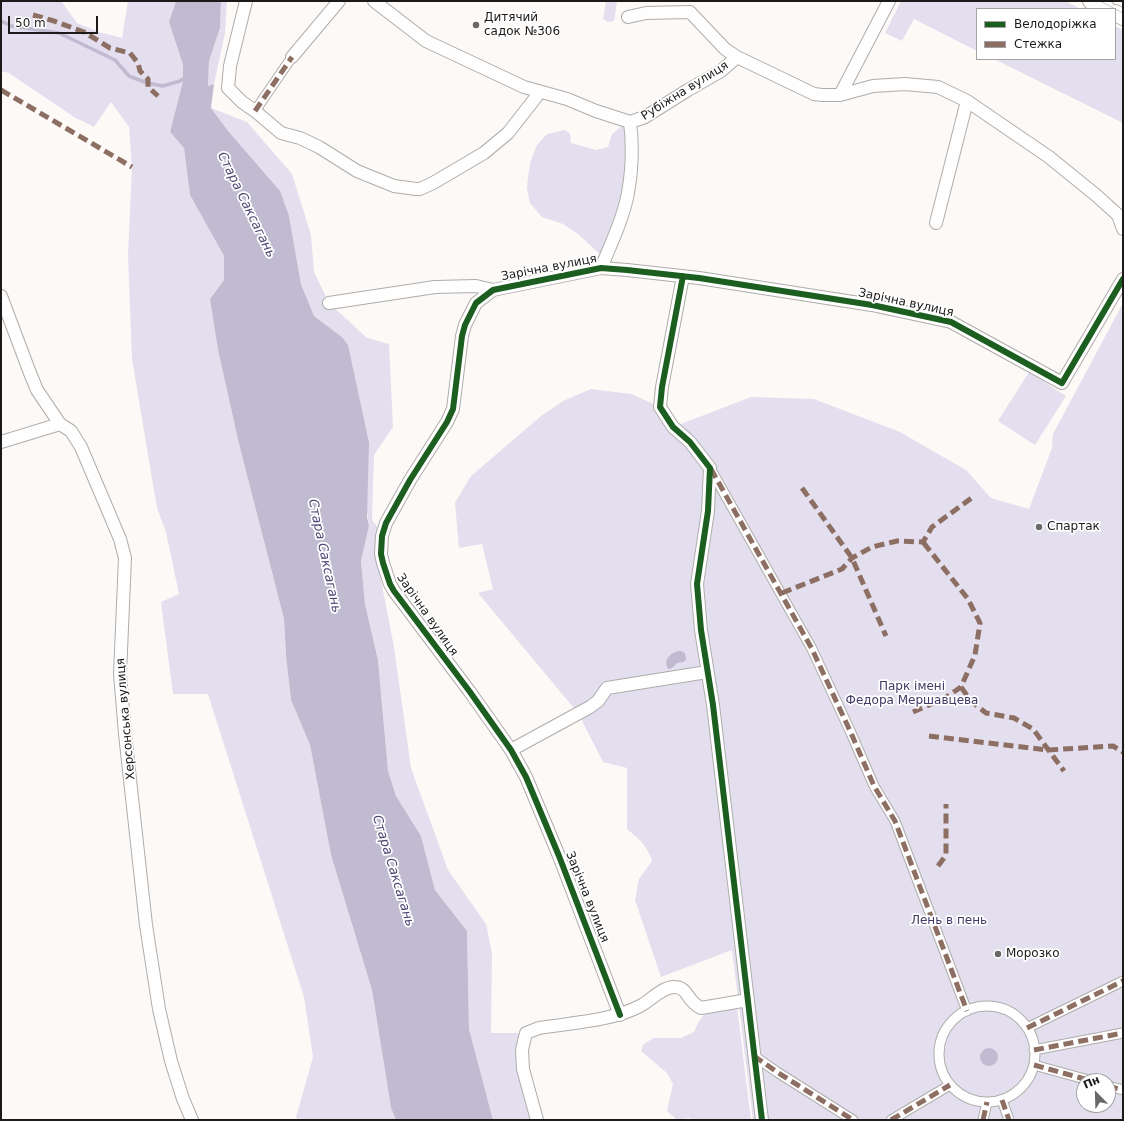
<!DOCTYPE html>
<meta charset="utf-8">
<style>
body{margin:0}
#map{position:relative;width:1124px;height:1121px;overflow:hidden;background:#fcf9f7;font-family:"DejaVu Sans",sans-serif}
canvas{display:block}
.frame{position:absolute;inset:0;border:2px solid #1b1a19;pointer-events:none}
.legend{position:absolute;left:976px;top:8px;width:140px;height:52px;box-sizing:border-box;background:#fff;border:1px solid #a4a3a3;margin:0;padding:5px 7px;list-style:none;font-size:12px;color:#1b1a19}
.legend li{display:flex;align-items:center;gap:8px;height:20px}
.legend b{width:20px;border:1px solid #a4a3a3}
.north{position:absolute;left:1076px;top:1073px;width:40px;height:40px;box-sizing:border-box;background:#fff;border:1px solid #a4a3a3;border-radius:50%;rotate:337deg;font-size:11px;font-weight:700;line-height:16px;text-align:center;color:#1b1a19}
.north::after{content:'';display:block;margin:auto;width:14px;height:18px;background:#6a6867;clip-path:polygon(50% 0,100% 100%,50% 72%,0 100%)}
.scale{position:absolute;left:8px;top:16px;width:90px;height:18px;box-sizing:border-box;border:2px solid #1b1a19;border-top:0;padding-left:5px;font-size:12px;line-height:14px;white-space:nowrap;color:#1b1a19;-webkit-text-stroke:3px #fff;paint-order:stroke}
</style>
<div id="map">
<canvas width="1124" height="1121"></canvas>
<div class="frame"></div>
<ul class="legend">
<li><b style="height:5px;background:#1b5e20"></b>Велодоріжка</li>
<li><b style="height:5px;background:#8d6e63"></b>Стежка</li>
</ul>
<div class="north">Пн</div>
<div class="scale">50 m</div>
</div>
<script>
const c = document.querySelector('canvas').getContext('2d');
c.lineJoin = 'round';
function paint(path, color) { c.fillStyle = color; c.fill(path, 'evenodd'); }
function stroke(path, color, width, dash) { c.strokeStyle = color; c.lineWidth = width; c.lineCap = dash ? 'butt' : 'round'; c.setLineDash(dash || []); c.stroke(path); }
function label(font, color, halo, rows, align = 'center') {
  c.font = font + ' "DejaVu Sans",sans-serif'; c.lineWidth = 3.5; c.setLineDash([]); c.textBaseline = 'middle'; c.strokeStyle = halo; c.fillStyle = color; for (const [text, x, y, turn = 0] of rows) {
    c.save(); c.translate(x, y); c.rotate((+turn || 0) * Math.PI / 180); c.textAlign = isNaN(turn) ? turn : align; if (halo) c.strokeText(text, 0, 0); c.fillText(text, 0, 0); c.restore();
  }
}
const green = new Path2D(`
 M 1,1 L 61,1 L 77,23 L 99,32 L 122,38 L 128,1 L 176,1 L 169,22 L 183,65 L 183,81 L 170,132 L 184,148 L 190,195 L 224,256 L 224,280 L 210,299 L 218,350 L 239,444 L 284,619 L 286,656 L 291,700 L 310,745 L 331,855 L 372,990 L 391,1108 L 396,1120 L 298,1120 L 296,1117 L 313,1057 L 304,997 L 208,694 L 173,694 L 161,602 L 179,594 L 166,532 L 157,508 L 132,359 L 128,255 L 132,167 L 129,127 L 111,102 L 94,127 L 74,117 L 9,73 L 1,71 Z
 M 221,1 L 227,1 L 225,33 L 214,84 L 208,86 L 209,61 L 220,28 Z
 M 606,1 L 617,1 L 614,21 L 608,22 L 603,19 Z
 M 901,1 L 1065,1 L 1081,9 L 977,9 L 977,51 L 914,19 L 902,41 L 885,33 Z
 M 1115,26 L 1123,30 L 1123,123 L 994,59 L 1115,59 Z
 M 211,108 L 247,122 L 292,174 L 311,235 L 314,272 L 329,303 L 367,338 L 389,344 L 393,427 L 374,455 L 372,520 L 384,535 L 380,575 L 394,647 L 411,768 L 448,870 L 486,924 L 492,953 L 491,1033 L 526,1033 L 522,1050 L 537,1120 L 493,1120 L 469,1029 L 467,931 L 435,890 L 421,836 L 396,796 L 388,771 L 378,660 L 365,604 L 361,561 L 369,526 L 342,337 L 314,316 L 301,284 L 289,216 Z
 M 621,127 L 627,127 L 629,179 L 605,259 L 578,234 L 563,224 L 542,217 L 530,203 L 527,188 L 528,176 L 531,160 L 537,145 L 547,134 L 565,130 L 570,134 L 571,143 L 596,150 L 608,147 L 612,134 Z
 M 1123,303 L 1123,1120 L 753,1120 L 732,950 L 661,977 L 635,900 L 639,879 L 652,861 C 647,845 639,839 627,829 L 627,768 L 603,762 L 578,713 L 478,593 L 493,589 L 482,544 L 459,548 L 455,503 L 471,476 L 541,416 L 563,401 L 591,389 L 631,394 L 660,407 L 673,427 L 751,397 L 814,399 L 900,432 L 966,470 L 991,498 L 1029,509 L 1052,448 L 1053,434 ZM 1084,1081 L 1108,1081 L 1108,1105 L 1084,1105 Z
 M 1029,372 L 1066,396 L 1035,445 L 998,421 Z
 M 728,997 L 737,1007 L 751,1120 L 691,1120 L 690,1118 L 677,1120 L 667,1111 L 673,1084 L 667,1073 L 641,1051 L 643,1045 L 653,1038 L 681,1038 L 694,1032 L 698,1023 L 712,1003 L 722,998 Z`);
const water = new Path2D(`
 M 176,1 L 221,1 L 220,28 L 209,61 L 208,86 L 214,84 L 211,108 L 228,131 L 280,191 L 289,216 L 301,284 L 314,316 L 342,337 L 348,345 L 369,443 L 367,517 L 369,526 L 361,561 L 365,604 L 378,660 L 388,771 L 396,796 L 421,836 L 435,890 L 467,931 L 469,1029 L 493,1120 L 396,1120 L 391,1108 L 372,990 L 331,855 L 310,745 L 291,700 L 286,656 L 284,619 L 239,444 L 218,350 L 210,299 L 224,280 L 224,256 L 190,195 L 184,148 L 170,132 L 183,81 L 183,65 L 169,22 Z
 M 678,651 L 681,651 L 685,653 L 686,660 L 683,662 L 677,663 L 672,668 L 668,669 C 663,660 669,654 678,651 Z
 M980 1057a9 9 0 1 1 18 0a9 9 0 1 1-18 0Z`);
const stream = new Path2D(`
 M 1,21 L 11,26 L 59,33 L 115,60 L 129,76 L 147,83 L 163,86 L 180,81 L 186,77`);
const pedestrian = new Path2D(`
 M 255,111 L 292,57
 M 710,468 L 812,649 L 851,733 L 874,786 L 895,821 L 967,1011
 M939 1054a48 48 0 1 1 96 0a48 48 0 1 1-96 0Z
 M 1027,1028 L 1123,981
 M 1034,1050 L 1123,1033
 M 754,1056 L 777,1072 L 853,1120
 M 1034,1065 L 1092,1081
 M 1108,1086 L 1123,1090
 M 1002,1100 L 1009,1120
 M 891,1120 L 950,1085
 M 983,1120 L 987,1102`);
const minor = new Path2D(`
 M 246,1 L 230,66 L 228,88 L 242,102 L 255,111 L 281,133 L 300,138 L 319,147 L 357,171 L 394,186 L 416,189 L 420,189 L 433,183 L 484,153 L 508,133 L 540,92
 M 374,1 L 426,41 L 524,87 L 567,99 L 596,111 L 630,122 L 645,117 L 688,90 L 721,71 L 737,57
 M 628,17 L 646,13 L 690,12 L 725,49 L 737,57 L 814,94 L 822,95 L 840,95 L 873,86 L 905,84 L 938,87 L 967,101 L 1049,157 L 1097,196 L 1118,215 L 1123,229
 M 292,57 L 339,1
 M 840,95 L 889,1
 M 936,223 L 967,101
 M 601,268 C 611,244 623,219 628,193 C 632,170 633,145 630,122
 M 683,276 L 662,387 L 660,407 L 673,427 L 690,442 L 710,468 L 708,511 L 697,584 L 701,630 L 713,705 L 762,1120
 M 1,296 L 30,373 L 37,390 L 60,424 L 71,431 L 81,447 L 120,539 L 125,558 L 120,674 L 125,734 L 146,925 L 159,1009 L 171,1061 L 183,1099 L 192,1120
 M 329,303 L 435,287 L 476,286 L 493,290
 M 1,442 L 60,424
 M 511,750 L 590,707 L 598,701 L 607,688 L 707,672
 M 620,1015 L 559,856 L 526,777 L 511,750 L 470,692 L 394,591 L 390,584 L 383,563 L 381,554 L 382,536 L 386,523 L 410,480 L 447,422 L 453,409 L 462,336 L 465,325 L 476,303 L 493,290 L 601,268 L 627,270 L 699,278 L 872,305 L 951,322 L 1062,383 L 1123,279
 M 537,1120 L 523,1069 L 522,1050 L 526,1033 L 539,1028 C 570,1023 612,1021 640,1006 C 650,1001 662,987 674,987 C 686,987 687,997 694,1003 C 696,1005 699,1007 701,1008 L 748,1000`);
const secondary = new Path2D(`
 M 1091,1 L 1107,9
 M 1115,13 L 1123,17`);
const tram = new Path2D(`
 M 1100,1 L 1123,13`);
const quiet = new Path2D(`
 M 33,15 L 54,21 L 84,32 L 110,48 L 130,53 L 138,63 L 140,71 L 148,79 L 148,87 L 158,96
 M 1,90 L 132,167
 M 255,111 L 292,57
 M 711,469 L 812,649 L 851,733 L 874,786 L 895,821 L 967,1011
 M 802,488 L 852,558 L 886,636
 M 782,593 L 842,569 L 852,558 L 872,547 L 897,541 L 923,542 L 932,527 L 973,497
 M 961,687 L 971,701 L 986,713 L 1014,718 L 1033,729 L 1064,771
 M 913,712 L 945,698 L 961,687 L 975,655 L 980,623 L 968,599 L 923,542
 M 929,736 L 1048,750 L 1113,746 L 1123,752
 M 938,866 L 946,855 L 946,804
 M 1027,1028 L 1123,981
 M 1034,1050 L 1123,1033
 M 754,1056 L 777,1072 L 853,1120
 M 1034,1065 L 1092,1081
 M 1108,1086 L 1123,1090
 M 1002,1100 L 1009,1120
 M 891,1120 L 950,1085
 M 983,1120 L 987,1102`);
const cycleway = new Path2D(`
 M 683,276 L 662,387 L 660,407 L 673,427 L 690,442 L 710,468 L 708,511 L 697,584 L 701,630 L 713,705 L 762,1120
 M 620,1015 L 559,856 L 526,777 L 511,750 L 470,692 L 394,591 L 390,584 L 383,563 L 381,554 L 382,536 L 386,523 L 410,480 L 447,422 L 453,409 L 462,336 L 465,325 L 476,303 L 493,290 L 601,268 L 627,270 L 699,278 L 872,305 L 951,322 L 1062,383 L 1123,279`);
const markers = [
 [476,25,4,"#6a6867"],
 [1039,527,4,"#6a6867"],
 [998,954,4,"#6a6867"]
];
const poiNames = [
 ["Дитячий",484,18],
 ["садок №306",484,32],
 ["Спартак",1047,527],
 ["Морозко",1006,954]
];
const streetNames = [
 ["Рубіжна вулиця",685,91,-32],
 ["Зарічна вулиця",549,268,-11],
 ["Зарічна вулиця",906,303,12],
 ["Зарічна вулиця",427,615,55],
 ["Херсонська вулиця",126,719,-95],
 ["Зарічна вулиця",587,897,68]
];
const parkNames = [
 ["Парк імені",912,687],
 ["Федора Мершавцева",912,701],
 ["Лень в пень",949,921]
];
const waterNames = [
 ["Стара Саксагань",246,205,64],
 ["Стара Саксагань",324,556,78],
 ["Стара Саксагань",393,871,73]
];
paint(green, '#e3dfee');
paint(water, '#c0bbd0');
stroke(stream, '#c0bbd0', 3.5);
stroke(pedestrian, '#aeadab', 11);
stroke(minor, '#aeadab', 14);
stroke(secondary, '#aeadab', 18);
stroke(pedestrian, '#fffefe', 9);
stroke(minor, '#fffefe', 12);
stroke(secondary, '#fffefe', 16);
stroke(tram, '#cccbcb', 1);
stroke(quiet, '#8d6e63', 5, [10, 5]);
stroke(cycleway, '#1b5e20', 6);
for (const [x, y, r, color] of markers) { const dot = new Path2D(); dot.arc(x, y, r, 0, 2 * Math.PI); c.fillStyle = color; c.fill(dot); stroke(dot, '#fff', 1.5); }
label('12px', '#1b1a19', '#fff', poiNames, 'left');
label('12px', '#1b1a19', '#fff', streetNames);
label('12px', '#423865', '#fff', parkNames);
label('italic 13px', '#504574', '#fff', waterNames);
</script>
